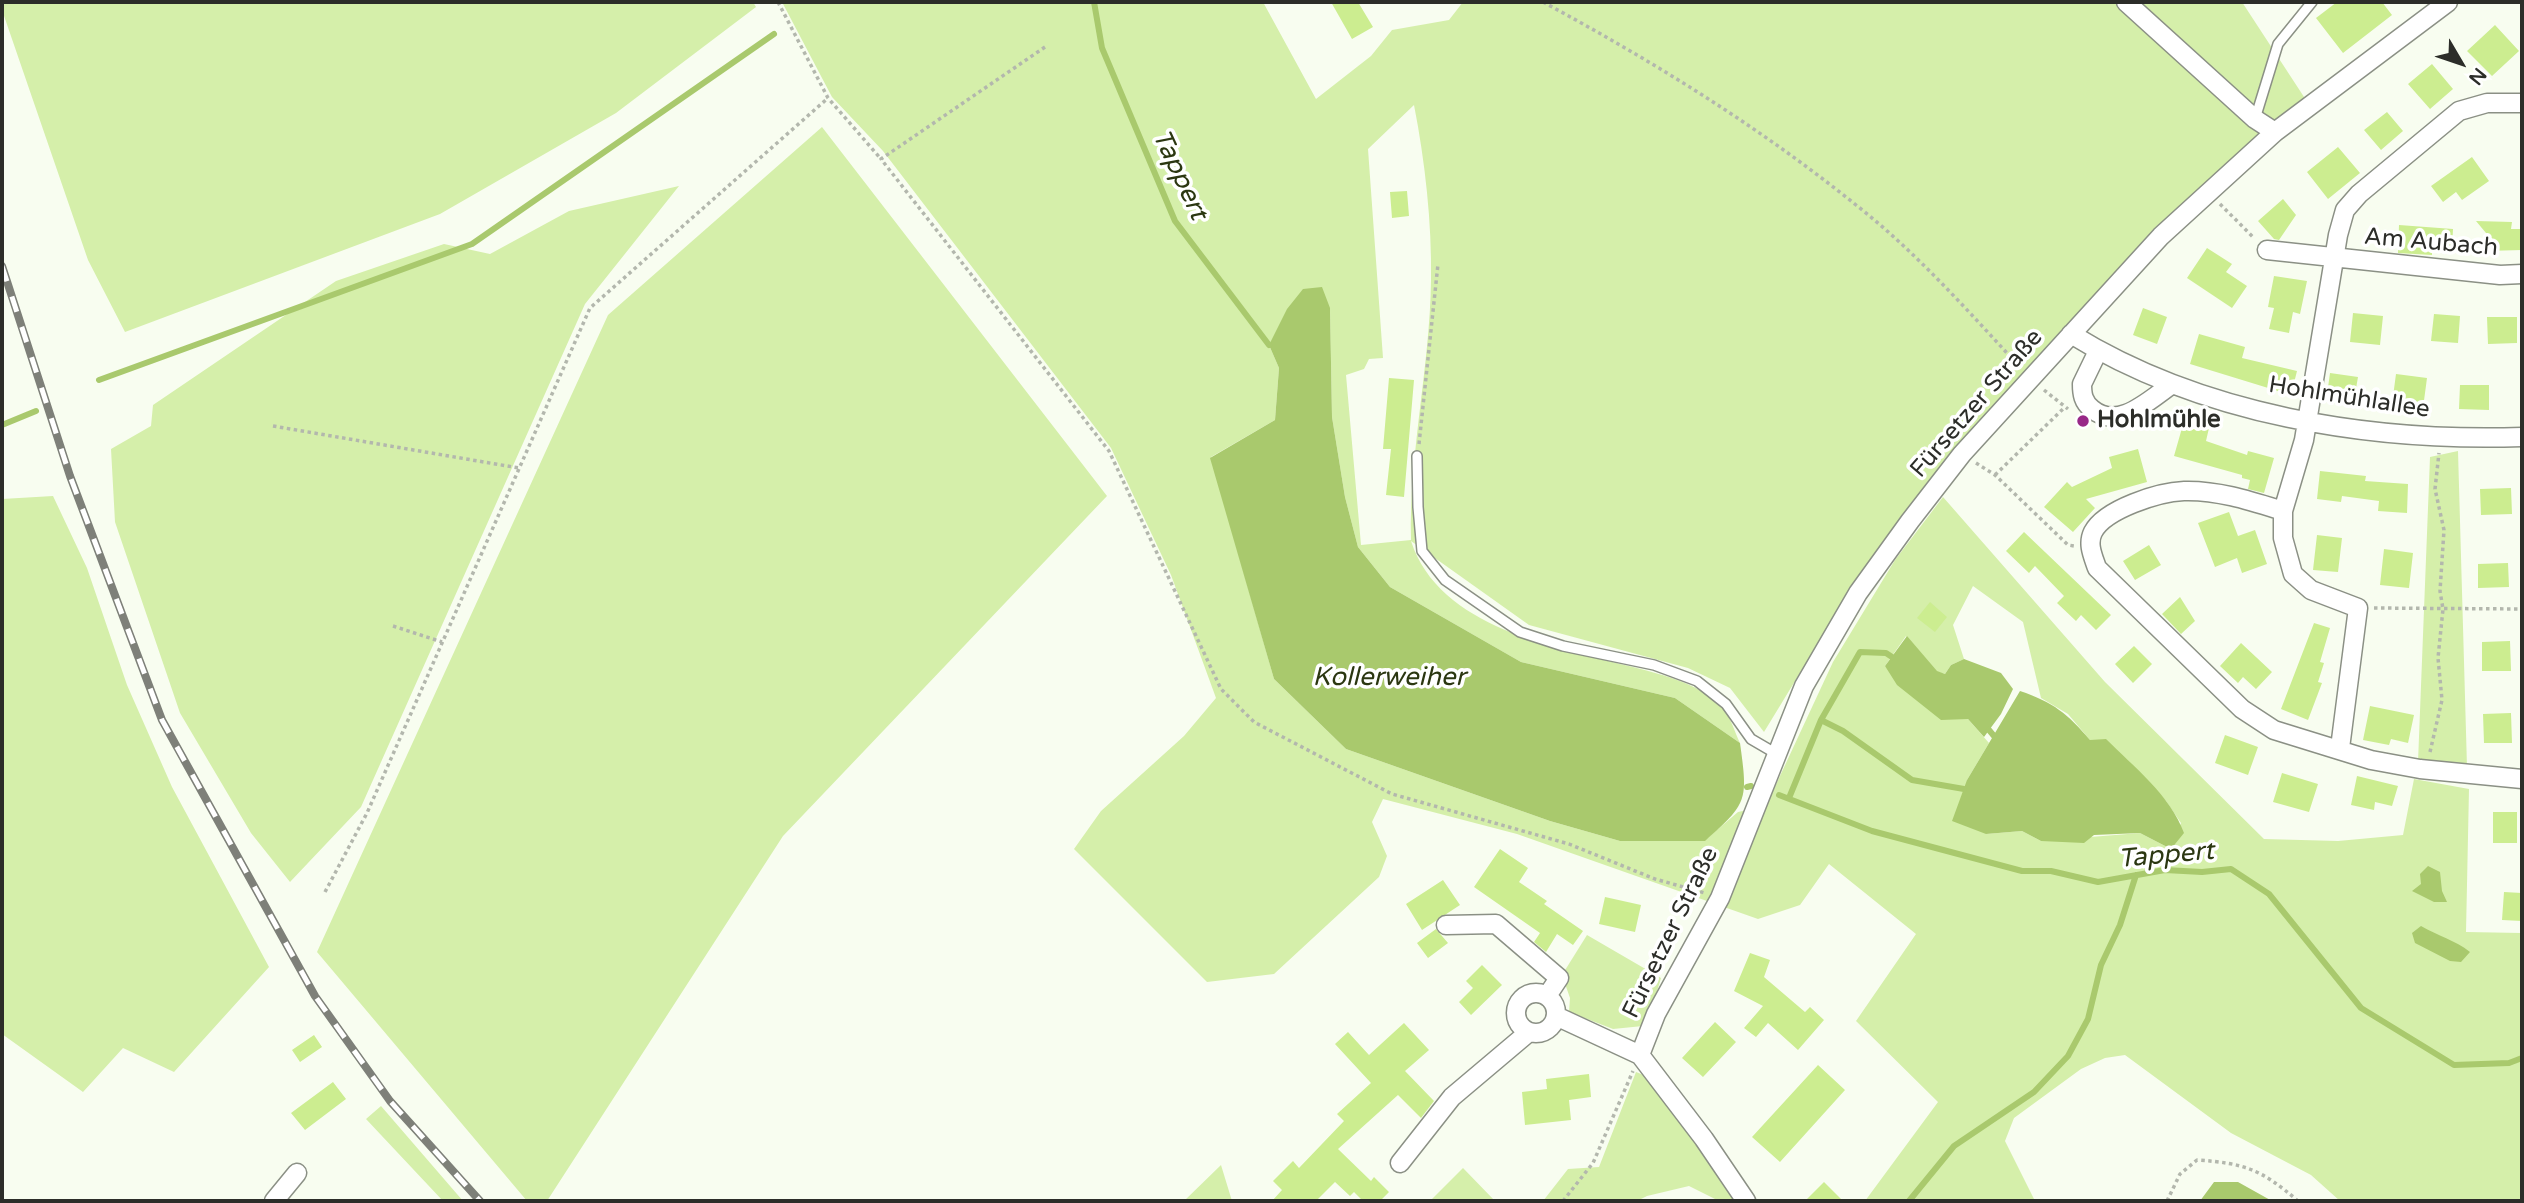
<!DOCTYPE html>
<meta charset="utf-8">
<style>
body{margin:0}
#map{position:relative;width:2524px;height:1203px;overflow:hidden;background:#f8fdf0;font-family:"Varela Round",sans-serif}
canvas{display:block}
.frame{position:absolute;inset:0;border:4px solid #2c2d29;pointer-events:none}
.north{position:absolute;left:2426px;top:28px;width:70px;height:70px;-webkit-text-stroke:5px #fff;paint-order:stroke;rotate:129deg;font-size:19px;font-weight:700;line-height:28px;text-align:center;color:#2c2d29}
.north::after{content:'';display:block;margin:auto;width:24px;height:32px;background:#2c2d29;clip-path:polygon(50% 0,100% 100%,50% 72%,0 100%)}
</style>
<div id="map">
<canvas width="2524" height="1203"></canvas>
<div class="frame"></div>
<div class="north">N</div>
</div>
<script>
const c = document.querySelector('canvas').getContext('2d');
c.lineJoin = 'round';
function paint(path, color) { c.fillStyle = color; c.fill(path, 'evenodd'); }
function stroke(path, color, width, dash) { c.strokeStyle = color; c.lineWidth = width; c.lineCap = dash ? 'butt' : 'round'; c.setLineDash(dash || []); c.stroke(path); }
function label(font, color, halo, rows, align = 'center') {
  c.font = font + ' "Varela Round",sans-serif'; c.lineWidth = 7; c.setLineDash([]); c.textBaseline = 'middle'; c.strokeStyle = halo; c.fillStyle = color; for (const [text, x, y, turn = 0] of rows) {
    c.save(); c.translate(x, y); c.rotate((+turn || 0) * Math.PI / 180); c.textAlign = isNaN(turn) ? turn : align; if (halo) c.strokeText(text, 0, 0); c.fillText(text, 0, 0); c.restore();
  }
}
const green = new Path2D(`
 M 2,2 L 753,2 L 756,7 L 616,113 L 440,214 L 125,332 L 88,260 L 2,10 Z
 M 782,2 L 1263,2 L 1316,99 L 1371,56 L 1392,30 L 1449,20 L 1463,2 L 2242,2 L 2306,100 L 2133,255 L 2019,378 L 1856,581 L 1764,732 L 1730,688 L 1688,668 L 1529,625 L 1411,541 C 1439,628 1557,648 1633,667 C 1663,675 1703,684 1724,710 C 1731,718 1735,733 1740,743 L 1675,698 L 1521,662 L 1390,587 L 1358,547 L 1345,497 L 1332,417 L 1330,308 L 1269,345 L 1279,368 L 1275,420 L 1211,457 L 1274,679 L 1346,749 L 1550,821 L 1620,841 L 1704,841 L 1738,812 L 1766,806 L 1833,662 L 1895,560 L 1943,497 L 2105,682 L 2264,839 L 2338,841 L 2403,835 L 2414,779 L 2469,789 L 2466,932 L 2522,933 L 2522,1201 L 2340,1201 L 2311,1175 L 2231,1133 L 2125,1055 L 2105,1058 L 2081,1069 L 2014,1118 L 2005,1141 L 2035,1201 L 1865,1201 L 1938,1102 L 1856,1021 L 1916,934 L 1829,864 L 1800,905 L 1758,919 L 1517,834 L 1383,799 L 1372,822 L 1387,856 L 1379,877 L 1274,974 L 1207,982 L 1074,849 L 1101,811 L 1184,736 L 1216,698 L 1171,575 L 1111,448 L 883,151 L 832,97 ZM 1414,105 C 1425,161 1432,223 1431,280 C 1430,367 1409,453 1411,540 L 1361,545 L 1346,375 L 1364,369 L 1369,359 L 1383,358 L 1368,149 ZM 1973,586 L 2023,622 L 2041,698 L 2068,714 L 2090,740 L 2166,801 L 2181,823 L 2171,849 L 2140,833 L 2041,841 L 2022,831 L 1986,834 L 1967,780 L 1989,743 L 1968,719 L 1885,666 L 1906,636 L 1937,672 L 1945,674 L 1951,665 L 1964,659 L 1953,625 Z
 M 822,127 L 1107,496 L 783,836 L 547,1201 L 527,1201 L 317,952 L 608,315 Z
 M 679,186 L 585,304 L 361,807 L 290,882 L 251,833 L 180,713 L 115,522 L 111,449 L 151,426 L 153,405 L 336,281 L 444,244 L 490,254 L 569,211 Z
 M 2458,451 L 2467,767 L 2418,762 L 2430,457 Z
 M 53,496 L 87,568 L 127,685 L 172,787 L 269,967 L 174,1072 L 123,1048 L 83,1092 L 2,1034 L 2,499 Z
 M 1587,935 L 1661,978 L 1649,1018 L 1643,1026 L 1613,1029 L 1569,1012 L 1570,998 L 1562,975 Z
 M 1636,1072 L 1654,1079 L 1746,1201 L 1719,1201 L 1689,1186 L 1647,1196 L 1637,1201 L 1543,1201 L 1568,1169 L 1599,1167 Z
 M 381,1106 L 463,1201 L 443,1201 L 366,1119 Z
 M 1221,1165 L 1232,1201 L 1184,1201 Z
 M 1463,1168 L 1495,1201 L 1430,1201 Z`);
const water = new Path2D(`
 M 1322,287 L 1330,308 L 1332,417 L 1345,497 L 1358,547 L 1390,587 L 1521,662 L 1675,698 L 1740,743 C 1748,801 1748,803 1705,841 L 1620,841 L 1550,821 L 1346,749 L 1274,679 L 1210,458 L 1275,420 L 1279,368 L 1269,345 L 1287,309 L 1303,289 Z
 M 1907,636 L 1937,671 L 1945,674 L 1951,665 L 1964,659 L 2001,673 L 2013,689 L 2001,714 L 1984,737 L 1968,719 L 1941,720 L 1897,685 L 1885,666 Z
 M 2020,691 C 2053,702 2068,714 2090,740 L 2106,739 C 2133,766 2171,796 2184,833 L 2171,849 L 2140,833 L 2094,835 L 2084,843 L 2041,841 L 2022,831 L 1986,834 L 1952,821 L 1967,780 Z
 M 2428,866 L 2440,872 L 2442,891 L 2447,902 L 2434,902 L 2412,891 L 2421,884 L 2420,874 Z
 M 2421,926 C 2438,936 2455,940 2470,952 L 2461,962 L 2450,961 L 2415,943 L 2412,933 Z
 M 2214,1182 L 2238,1182 L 2272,1201 L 2200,1201 Z`);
const stream = new Path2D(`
 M 1094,2 L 1102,48 L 1175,221 L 1269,345
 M 99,380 L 472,244 L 774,34
 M 2,425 L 36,411
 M 1821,720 L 1860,652 L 1886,653 L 1892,657
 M 1989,730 L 1994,736
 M 1747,787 L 1751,786
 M 1779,795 L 1872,831 L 2022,871 L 2051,871 L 2098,882 L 2165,870 L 2202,872 L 2231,869 L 2269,894 L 2361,1008 L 2454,1065 L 2509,1063 L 2522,1058
 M 1789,798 L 1821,720 L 1843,731 L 1912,780 L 1964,789
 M 1909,1201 L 1954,1146 L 2034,1092 L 2068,1056 L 2088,1019 L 2101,965 L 2120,925 L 2136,875`);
const building = new Path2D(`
 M 1331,2 L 1358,2 L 1373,27 L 1352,39 Z
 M 2337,2 L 2382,2 L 2392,15 L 2343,53 L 2316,18 Z
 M 2495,25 L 2519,51 L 2492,76 L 2467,51 Z
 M 2432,64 L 2453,89 L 2430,109 L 2408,84 Z
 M 2387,112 L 2403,131 L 2381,150 L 2364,130 Z
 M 2338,147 L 2360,173 L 2328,199 L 2307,172 Z
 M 2472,157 L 2489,181 L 2462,200 L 2456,192 L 2443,202 L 2431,186 Z
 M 1407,191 L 1409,216 L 1392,218 L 1390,192 Z
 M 2283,199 L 2296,215 L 2279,240 L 2274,239 L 2258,221 Z
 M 2476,221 L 2512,222 L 2511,229 L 2522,229 L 2522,250 L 2486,251 L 2486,233 Z
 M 2399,225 L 2453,229 L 2452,249 L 2432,248 L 2432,255 L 2398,253 Z
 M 2207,248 L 2232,264 L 2226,272 L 2247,286 L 2232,308 L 2187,278 Z
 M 2274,276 L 2307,281 L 2300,314 L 2293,312 L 2289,333 L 2269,329 L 2274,308 L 2268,307 Z
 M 2143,308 L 2167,317 L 2157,344 L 2133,335 Z
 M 2353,313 L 2383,316 L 2380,345 L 2350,342 Z
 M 2434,314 L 2460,316 L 2458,343 L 2431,341 Z
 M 2487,317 L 2517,317 L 2517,343 L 2488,344 Z
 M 2199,334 L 2245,347 L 2242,358 L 2297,371 L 2291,395 L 2190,364 Z
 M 2330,373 L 2358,377 L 2353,406 L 2326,402 Z
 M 2396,374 L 2427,378 L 2423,408 L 2392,404 Z
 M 1389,378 L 1414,380 L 1404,497 L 1386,495 L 1391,449 L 1383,449 Z
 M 2460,385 L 2489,385 L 2489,410 L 2459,409 Z
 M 2184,421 L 2209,428 L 2206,441 L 2247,455 L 2248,451 L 2274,458 L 2264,493 L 2248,489 L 2250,480 L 2242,478 L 2242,475 L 2174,456 Z
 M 2138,449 L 2147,482 L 2086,499 L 2095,508 L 2073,532 L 2044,507 L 2067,482 L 2072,487 L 2112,468 L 2109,457 Z
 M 2320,471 L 2366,476 L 2365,481 L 2408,484 L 2407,513 L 2378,511 L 2379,501 L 2342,496 L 2341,502 L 2317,499 Z
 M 2511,488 L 2512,514 L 2481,515 L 2480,489 Z
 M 2229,512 L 2238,536 L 2255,530 L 2267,564 L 2242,573 L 2237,558 L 2215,567 L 2198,523 Z
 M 2024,532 L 2111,615 L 2096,630 L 2081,615 L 2076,621 L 2057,603 L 2064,596 L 2035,566 L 2029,573 L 2006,551 Z
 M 2317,535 L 2342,538 L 2338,572 L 2313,570 Z
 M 2149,545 L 2161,565 L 2135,580 L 2123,561 Z
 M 2384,549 L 2413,553 L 2409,588 L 2380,585 Z
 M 2508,563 L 2509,587 L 2478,588 L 2478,564 Z
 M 2180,597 L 2195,621 L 2181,634 L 2162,614 Z
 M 1930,602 L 1947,617 L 1935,632 L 1917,618 Z
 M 2314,623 L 2330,628 L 2320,662 L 2324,663 L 2318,682 L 2322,683 L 2308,720 L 2281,709 Z
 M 2510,641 L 2511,671 L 2482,671 L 2482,642 Z
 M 2241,643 L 2272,672 L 2256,689 L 2243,677 L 2238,683 L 2220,666 Z
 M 2134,646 L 2152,664 L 2133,683 L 2115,664 Z
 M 2370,706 L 2414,715 L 2408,743 L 2391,739 L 2389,745 L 2363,740 Z
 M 2511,713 L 2512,743 L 2484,743 L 2483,714 Z
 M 2225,735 L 2258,747 L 2248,775 L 2215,763 Z
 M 2282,773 L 2318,784 L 2309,812 L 2273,802 Z
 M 2357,776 L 2398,786 L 2392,806 L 2375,802 L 2374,810 L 2351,805 Z
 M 2493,812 L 2517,812 L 2517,843 L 2493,843 Z
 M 1500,849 L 1528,868 L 1519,882 L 1547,901 L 1544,904 L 1583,931 L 1573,945 L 1557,934 L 1546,952 L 1534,942 L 1540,933 L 1474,887 Z
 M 1443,880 L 1460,905 L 1422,930 L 1406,904 Z
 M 2504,892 L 2522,893 L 2522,921 L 2502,920 Z
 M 1605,897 L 1641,905 L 1635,932 L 1599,924 Z
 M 1436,929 L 1448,943 L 1428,958 L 1417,943 Z
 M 1750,953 L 1770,960 L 1764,977 L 1805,1012 L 1810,1007 L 1824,1020 L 1798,1050 L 1768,1023 L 1756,1037 L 1744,1028 L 1763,1006 L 1734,991 Z
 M 1482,965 L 1502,985 L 1471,1015 L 1459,1002 L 1473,988 L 1466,981 Z
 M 1715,1022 L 1736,1042 L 1703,1077 L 1682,1058 Z
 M 1404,1023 L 1429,1050 L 1405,1071 L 1434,1101 L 1421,1118 L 1398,1095 L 1338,1149 L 1371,1181 L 1374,1177 L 1389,1192 L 1380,1201 L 1363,1201 L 1354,1192 L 1350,1196 L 1335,1182 L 1316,1201 L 1272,1201 L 1282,1190 L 1273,1181 L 1293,1161 L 1299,1168 L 1344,1121 L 1337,1114 L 1371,1083 L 1335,1044 L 1348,1032 L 1369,1055 Z
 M 314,1035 L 322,1047 L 300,1062 L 292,1050 Z
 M 1818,1065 L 1845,1090 L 1780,1162 L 1752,1137 Z
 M 1589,1074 L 1591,1097 L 1569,1100 L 1571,1120 L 1525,1125 L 1522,1092 L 1547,1089 L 1546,1079 Z
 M 333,1082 L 346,1099 L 305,1130 L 291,1113 Z
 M 1824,1182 L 1843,1201 L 1805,1201 Z`);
const path = new Path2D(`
 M 778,2 L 828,98 L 881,159
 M 1543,2 C 1654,62 1758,126 1856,205 C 1916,252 1968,311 2019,366
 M 1045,47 L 881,159 L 1109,451 L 1221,689 L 1254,722 L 1392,794 L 1569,844 L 1655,879 L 1705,893
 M 2220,204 L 2254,238
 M 2044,390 L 2068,409
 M 273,426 L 519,468
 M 1419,444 L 1438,264
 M 1976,463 L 1995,475 L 2068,545 L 2074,546
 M 1995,475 L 2065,407
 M 2374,608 L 2522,609
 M 393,626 L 442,642
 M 2430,752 L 2442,700 L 2438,658 L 2443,609 L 2440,591 L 2444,530 L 2435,489 L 2439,453
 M 325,892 L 367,813 L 590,308 L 828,98
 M 1563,1201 L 1593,1163 L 1633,1071
 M 2167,1201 L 2180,1174 L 2197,1160 C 2245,1163 2262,1170 2298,1201`);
const service = new Path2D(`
 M 2255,119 L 2278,44 L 2312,2
 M 1417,456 L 1418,507 L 1422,551 L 1445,580 L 1520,632 L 1563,646 L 1654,665 L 1697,681 L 1726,704 L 1751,739 L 1775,753`);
const minor = new Path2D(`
 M 2126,2 L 2255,119 L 2275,132
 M 2267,250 L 2500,275 L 2522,274
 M 2071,334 C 2202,415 2369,442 2522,437
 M 2098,351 L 2082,384 C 2082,394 2083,402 2092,409 C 2118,431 2149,400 2171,385
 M 2283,511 C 2251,501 2218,490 2184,491 C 2159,492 2105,509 2093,532 C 2087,544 2093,556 2097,568 L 2242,709 L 2274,730 L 2371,760 L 2420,769 L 2522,779
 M 2340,748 L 2358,608 L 2311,590 L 2293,574 L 2283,538 L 2283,511 L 2304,440 L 2338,235 L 2345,210 L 2359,194 L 2459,111 L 2487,103 L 2522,103
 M 1446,925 L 1496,924 L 1559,978 L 1547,996
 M1516 1013a20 20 0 1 1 40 0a20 20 0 1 1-40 0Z
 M 1556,1016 L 1640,1055
 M 1400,1163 L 1452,1097 L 1529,1032
 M 274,1201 L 297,1173
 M 1746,1201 L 1704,1139 L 1640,1055 L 1656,1014 L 1720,898 L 1804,686 L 1858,593 L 1910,521 L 1962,454 L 2161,236 L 2275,132 L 2448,2`);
const rail = new Path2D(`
 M 2,266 L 70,476 L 162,720 L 315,996 L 390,1101 L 480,1201`);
const markers = [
 [2083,421,7,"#982887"]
];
const streetNames = [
 ["Am Aubach",2431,243,5],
 ["Hohlmühlallee",2349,398,9],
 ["Fürsetzer Straße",1977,404,-49],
 ["Fürsetzer Straße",1671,933,-64]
];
const poiNames = [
 ["Hohlmühle",2097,421]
];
const waterNames = [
 ["Tappert",1179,175,65],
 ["Kollerweiher",1389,678],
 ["Tappert",2166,856,-5]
];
paint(green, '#d5efaa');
paint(water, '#a9c96d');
stroke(stream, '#a9c96d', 6);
paint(building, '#cced90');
stroke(service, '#8b9085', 12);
stroke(minor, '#8b9085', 21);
stroke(path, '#b3b7ad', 3.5, [3.5, 3.5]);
stroke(service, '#fff', 9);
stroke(minor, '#fff', 18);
stroke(rail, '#7e8079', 8);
stroke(rail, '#fff', 5, [16]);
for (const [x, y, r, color] of markers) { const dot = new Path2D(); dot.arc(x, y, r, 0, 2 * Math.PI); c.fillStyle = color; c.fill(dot); stroke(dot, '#fff', 2.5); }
label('24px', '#2c2d29', '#fff', streetNames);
label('bold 24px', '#2c2d29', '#fff', poiNames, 'left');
label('italic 26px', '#2b3711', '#fff', waterNames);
</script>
